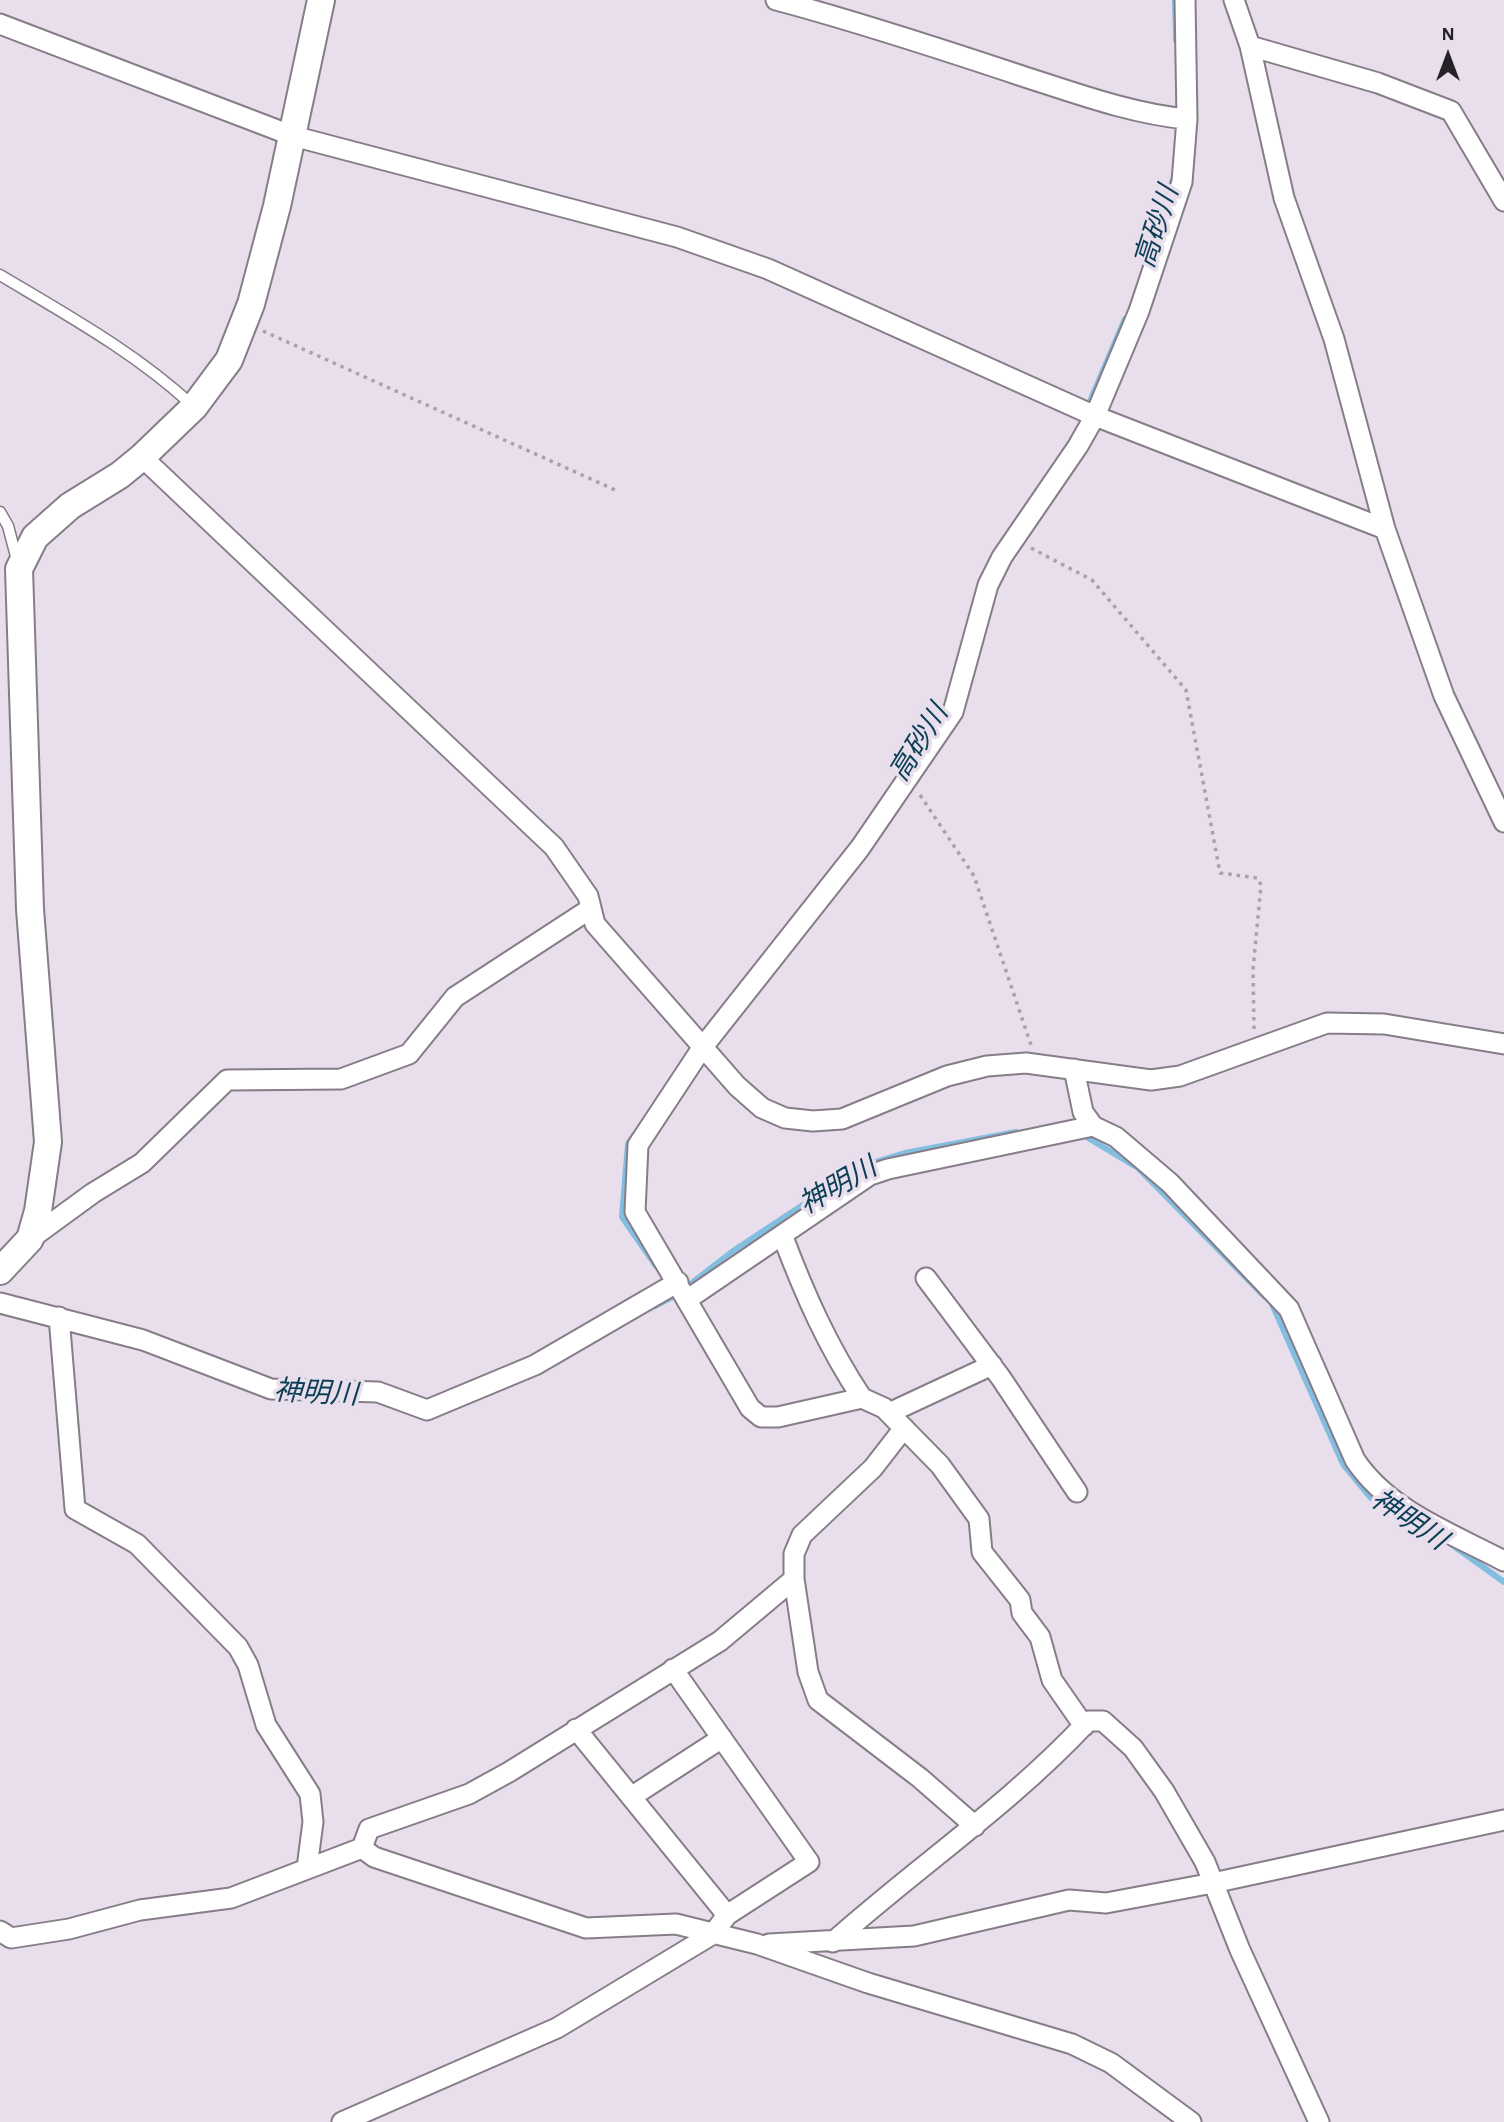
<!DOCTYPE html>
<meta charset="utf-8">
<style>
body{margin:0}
#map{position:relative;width:1504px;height:2122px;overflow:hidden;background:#e9deeb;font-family:"Alegreya Sans",sans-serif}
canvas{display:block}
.north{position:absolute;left:1413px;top:21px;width:70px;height:70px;-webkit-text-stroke:5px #e9deeb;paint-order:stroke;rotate:0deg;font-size:19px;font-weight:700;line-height:28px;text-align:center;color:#252126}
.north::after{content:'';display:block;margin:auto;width:24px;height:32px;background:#252126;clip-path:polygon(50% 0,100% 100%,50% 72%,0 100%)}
</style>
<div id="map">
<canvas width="1504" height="2122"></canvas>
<div class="north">N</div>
</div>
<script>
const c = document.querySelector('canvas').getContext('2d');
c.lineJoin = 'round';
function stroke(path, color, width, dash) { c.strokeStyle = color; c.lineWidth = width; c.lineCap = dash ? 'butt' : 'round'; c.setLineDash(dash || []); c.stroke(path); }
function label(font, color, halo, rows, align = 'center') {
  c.font = font + ' "Alegreya Sans","Noto Sans JP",sans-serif'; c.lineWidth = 7; c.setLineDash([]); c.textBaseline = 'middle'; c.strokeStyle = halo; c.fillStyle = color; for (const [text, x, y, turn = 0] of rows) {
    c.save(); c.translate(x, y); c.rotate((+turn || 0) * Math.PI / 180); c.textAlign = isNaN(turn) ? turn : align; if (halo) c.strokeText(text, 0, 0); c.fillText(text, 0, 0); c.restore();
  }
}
const stream = new Path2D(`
 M 1175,0 L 1176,40
 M 1167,197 L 1175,174
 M 1091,399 L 1125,319
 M 1080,1133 L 1138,1168 L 1265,1297
 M 634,1135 L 628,1144 L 622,1217 L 656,1266
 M 1272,1304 L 1343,1464 L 1371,1498 L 1396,1513
 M 655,1306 L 676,1295 L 733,1251 L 862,1166 L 905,1153 L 1016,1132
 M 1451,1544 L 1504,1582`);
const path = new Path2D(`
 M 263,331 L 615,490
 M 1031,548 L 1092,580 L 1186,690 L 1220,873 L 1258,878 L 1261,885 L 1253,970 L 1254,1029
 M 920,795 L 974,876 L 1031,1045`);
const lane = new Path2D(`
 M 0,275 C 67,315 136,353 193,406
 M 0,512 L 8,526 L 17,560`);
const street = new Path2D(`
 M 776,0 C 859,22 941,49 1022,76 C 1075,93 1132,114 1187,119
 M 1234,0 L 1250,46 L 1284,198 L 1334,339 L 1385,529 L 1444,696 L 1504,822
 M 0,24 L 293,136 L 677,237 L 768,269 L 1095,416 L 1385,529
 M 1250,46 L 1378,83 L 1451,111 L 1504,201
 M 142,457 L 554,847 L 588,896 L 595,924 L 737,1086 L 762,1108 L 785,1118 L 813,1121 L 842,1119 L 947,1076 L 987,1066 L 1026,1063 L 1151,1080 L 1180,1076 L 1327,1023 L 1384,1024 L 1504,1044
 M 1074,1069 L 1083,1112 L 1093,1126
 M 783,1237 C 805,1295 828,1347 862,1398
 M 30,1239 L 93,1193 L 142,1163 L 227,1080 L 341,1079 L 409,1054 L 455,997 L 590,909
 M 926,1278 L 1001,1378 L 1077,1492
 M 688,1299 L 870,1175 L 888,1169 L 1093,1126 L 1116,1137 L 1170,1183 L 1289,1309 L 1355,1460 C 1389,1511 1451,1533 1504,1561
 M 0,1303 L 143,1340 L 271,1389 L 378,1392 L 427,1410 L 535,1365 L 678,1282
 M 59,1317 L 75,1509 L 137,1544 L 238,1647 L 248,1665 L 266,1725 L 310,1794 L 313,1822 L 307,1868
 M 889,1413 L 992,1365
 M 904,1428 L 873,1468 L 802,1535 L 794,1554 L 794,1579 L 808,1672 L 818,1700 L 920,1778 L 975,1826
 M 1084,1726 L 1052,1680 L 1040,1637 L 1022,1613 L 1020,1600 L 982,1552 L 979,1519 L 940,1465 L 884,1408 L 862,1398 L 778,1417 L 761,1417 L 750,1408 L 635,1212 L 638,1145 L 702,1048 L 860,848 L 953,712 L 988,585 L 1002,557 L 1078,446 L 1095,416 L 1139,311 L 1182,182 L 1187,119 L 1185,0
 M 576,1729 L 727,1915
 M 631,1797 L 722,1738
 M 362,1848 L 369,1829 L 469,1794 L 509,1772 L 720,1641 L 794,1579
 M 0,1931 L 11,1938 L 69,1929 L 140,1910 L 231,1898 L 362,1848 L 374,1857 L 586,1928 L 676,1924 L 757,1944 L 868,1983 L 1072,2044 L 1111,2063 L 1191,2122
 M 833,1942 C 917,1867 1011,1804 1088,1721 L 1103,1721 L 1133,1748 L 1164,1791 L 1205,1862 L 1240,1950 L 1319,2122
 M 769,1944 L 914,1936 L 1069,1900 L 1106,1903 L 1213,1883 L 1504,1820
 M 342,2122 L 557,2028 L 713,1934 L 727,1915 L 809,1862 L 673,1669`);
const secondary = new Path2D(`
 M 0,1271 L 30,1239 L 38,1211 L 48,1142 L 30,909 L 19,569 L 35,537 L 70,506 L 120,475 L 142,457 L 194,407 L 229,360 L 251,304 L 277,206 L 321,0`);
const waterNames = [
 ["高砂川",1157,227,-72],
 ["高砂川",919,743,-58],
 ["神明川",838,1186,-30],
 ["神明川",316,1393,3],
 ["神明川",1409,1520,34]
];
stroke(stream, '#82bee0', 6);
stroke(lane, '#867d88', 13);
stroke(street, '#867d88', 23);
stroke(secondary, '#867d88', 30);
stroke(path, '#a9a1ab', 3.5, [3.5, 5]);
stroke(lane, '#fff', 10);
stroke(street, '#fff', 19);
stroke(secondary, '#fff', 26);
label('italic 28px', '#0c3f56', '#e9deeb', waterNames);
</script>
